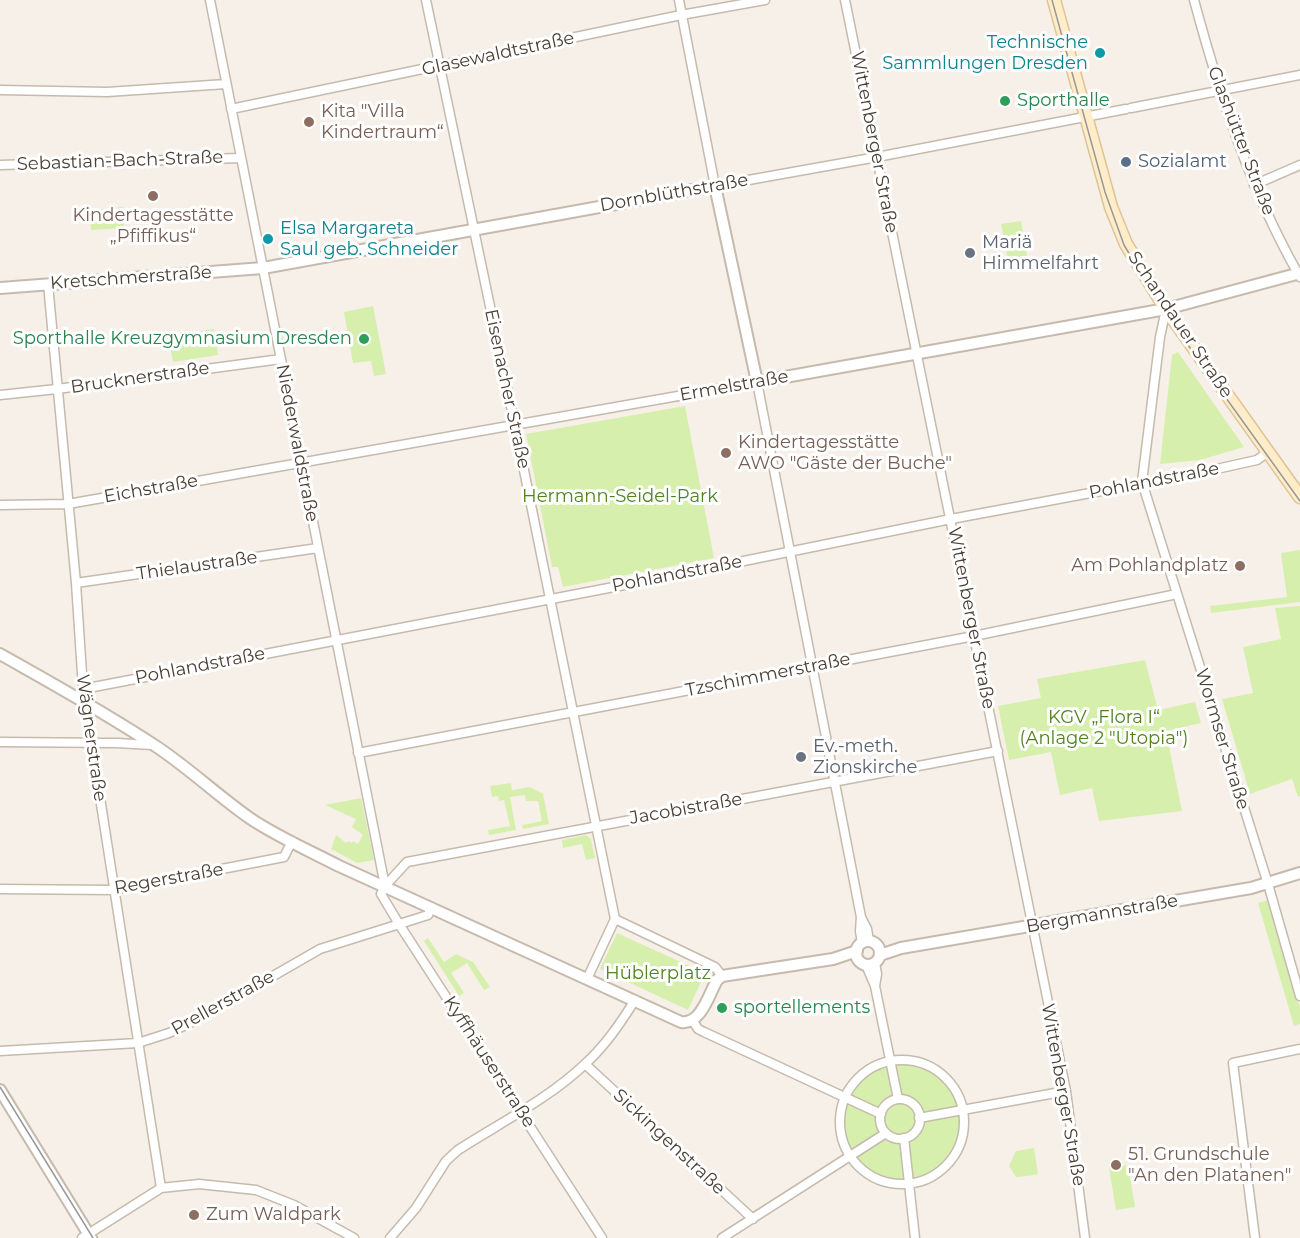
<!DOCTYPE html>
<meta charset="utf-8">
<style>
body{margin:0}
canvas{display:block;background:#f6f0e8}
</style>
<canvas width="1300" height="1238"></canvas>
<script>
const c = document.querySelector('canvas').getContext('2d');
c.lineJoin = 'round';
function paint(path, color) { c.fillStyle = color; c.fill(path, 'evenodd'); }
function stroke(path, color, width, dash) { c.strokeStyle = color; c.lineWidth = width; c.lineCap = dash ? 'butt' : 'round'; c.setLineDash(dash || []); c.stroke(path); }
function label(font, color, halo, rows, align = 'center') {
  c.font = font + ' Montserrat,sans-serif'; c.lineWidth = 6; c.setLineDash([]); c.textBaseline = 'middle'; c.strokeStyle = halo; c.fillStyle = color; for (const [text, x, y, turn = 0] of rows) {
    c.save(); c.translate(x, y); c.rotate((+turn || 0) * Math.PI / 180); c.textAlign = isNaN(turn) ? turn : align; if (halo) c.strokeText(text, 0, 0); c.fillText(text, 0, 0); c.restore();
  }
}
const green = new Path2D(`
 M 123,207 L 124,228 L 91,230 L 90,210 Z
 M 1021,221 L 1027,256 L 1008,260 L 1001,224 Z
 M 373,306 L 386,374 L 374,376 L 371,361 L 353,363 L 344,312 Z
 M 214,329 L 218,355 L 173,362 L 168,336 Z
 M 1178,352 L 1244,447 L 1200,460 L 1160,464 L 1172,355 Z
 M 685,406 L 714,558 L 563,587 L 558,567 L 552,567 L 526,434 Z
 M 1300,550 L 1300,602 L 1211,613 L 1210,606 L 1287,597 L 1281,553 Z
 M 1300,606 L 1300,796 L 1298,797 L 1292,779 L 1250,794 L 1222,699 L 1253,693 L 1243,647 L 1281,639 L 1275,608 Z
 M 1145,660 L 1158,710 L 1195,702 L 1201,723 L 1166,731 L 1182,811 L 1099,821 L 1092,788 L 1060,795 L 1051,752 L 1009,760 L 998,706 L 1041,698 L 1037,679 Z
 M 511,783 L 512,790 L 530,787 L 543,794 L 549,824 L 523,829 L 522,825 L 542,821 L 538,801 L 526,801 L 525,795 L 510,797 L 516,830 L 489,835 L 488,830 L 510,826 L 504,800 L 499,801 L 498,796 L 492,797 L 490,786 Z
 M 361,798 L 374,860 L 357,863 L 331,849 L 336,835 L 346,843 L 348,841 L 352,843 L 353,841 L 358,844 L 363,835 L 352,827 L 356,819 L 325,805 Z
 M 586,835 L 591,839 L 595,858 L 586,860 L 582,844 L 563,848 L 562,840 Z
 M 1268,900 L 1300,1008 L 1300,1024 L 1294,1026 L 1258,903 Z
 M 617,933 L 705,973 L 688,1010 L 600,969 Z
 M 428,938 L 444,962 L 456,954 L 473,962 L 490,987 L 484,990 L 467,963 L 451,973 L 464,993 L 459,996 L 424,941 Z
 M841 1123a60 60 0 1 1 120 0a60 60 0 1 1-120 0Z
 M 1034,1148 L 1038,1174 L 1028,1176 L 1016,1177 L 1009,1166 L 1016,1151 Z
 M 1128,1165 L 1135,1207 L 1116,1210 L 1109,1168 Z`);
const minor = new Path2D(`
 M 210,0 L 385,886
 M 426,0 L 515,426 L 615,919
 M 679,0 L 715,186 L 877,157 L 1126,109
 M 845,0 L 1066,1091 L 1085,1238
 M 1194,0 C 1220,96 1250,190 1300,277
 M 0,90 L 107,92 L 226,84
 M 1131,108 L 1300,75
 M 231,109 L 681,15 L 765,0
 M 0,165 L 241,158
 M 1254,185 L 1300,165
 M 48,284 L 76,583 L 83,689 L 161,1188
 M 1166,309 L 1160,337 L 1142,482 L 1268,884 L 1300,996
 M 0,395 L 57,389 L 281,359
 M 0,505 L 68,504 L 757,382 L 861,917 L 867,929 L 869,941
 M 76,583 L 318,548
 M 83,689 L 645,581 L 951,519 L 1203,472 L 1257,460 L 1268,452
 M 0,742 L 117,743 L 152,745
 M 358,753 L 974,636 L 1177,594
 M 0,889 L 113,890 L 284,857 L 292,841
 M 861,917 L 860,931 L 862,943
 M 875,963 L 877,974 L 875,986
 M 866,965 L 875,986 L 898,1099
 M 587,979 L 615,919 L 715,967 L 722,976
 M 693,1021 L 698,1029 L 704,1032 L 881,1114
 M 0,1051 L 138,1043 L 169,1033 L 200,1018 L 320,949 L 428,915 L 431,907
 M840 1122a62 62 0 1 1 124 0a62 62 0 1 1-124 0Z
 M 585,1064 L 753,1219
 M880 1119a20 20 0 1 1 40 0a20 20 0 1 1-40 0Z
 M 919,1118 L 1066,1091
 M 904,1138 L 915,1238
 M 82,1238 L 161,1188 L 199,1184 L 256,1190 L 294,1205 L 354,1238
 M 390,1238 L 416,1208 L 446,1161 L 458,1150 C 500,1123 548,1099 584,1065 C 605,1046 620,1024 635,1000
 M 602,1238 L 399,924 L 381,894 L 385,886 L 407,862 L 998,751
 M 722,1238 L 886,1133
 M 1255,1238 L 1233,1063 L 1300,1049`);
const tertiary = new Path2D(`
 M 0,288 L 263,268 L 715,186 L 757,382 L 1166,309 L 1300,273
 M 0,654 C 53,684 106,713 157,747 C 190,769 218,796 251,819 C 278,837 310,851 339,866 L 681,1022 C 701,1025 709,994 717,980 L 722,976 L 833,959 L 857,951
 M856 953a12 12 0 1 1 24 0a12 12 0 1 1-24 0Z
 M 880,955 L 901,948 L 1251,888 L 1300,873
 M 0,1090 L 91,1238`);
const secondary = new Path2D(`
 M 1054,0 L 1111,207 L 1126,244 L 1166,309 L 1300,497`);
const tram = new Path2D(`
 M 1052,0 L 1105,192 L 1124,245 L 1165,313 L 1300,501
 M 0,1087 L 93,1238`);
const markers = [
 [1100,53,6,"#0f9aa8"],
 [1005,101,6,"#2e9e5b"],
 [309,122,6,"#8d6e63"],
 [1126,162,6,"#5c6f8a"],
 [153,196,6,"#8d6e63"],
 [268,239,6,"#0f9aa8"],
 [970,253,6,"#6b7280"],
 [364,339,6,"#2e9e5b"],
 [726,453,6,"#8d6e63"],
 [1240,566,6,"#8d6e63"],
 [801,757,6,"#6b7280"],
 [722,1008,6,"#2e9e5b"],
 [1116,1165,6,"#8d6e63"],
 [194,1215,6,"#8d6e63"]
];
const cultureNames = [
 ["Technische",1088,43],
 ["Sammlungen Dresden",1088,64],
 ["Elsa Margareta",280,229,"left"],
 ["Saul geb. Schneider",280,250,"left"]
];
const streetNames = [
 ["Glasewaldtstraße",498,54,-12],
 ["Glashütter Straße",1241,141,69],
 ["Wittenberger Straße",874,142,79],
 ["Sebastian-Bach-Straße",120,161,-2],
 ["Dornblüthstraße",674,193,-10],
 ["Kretschmerstraße",131,278,-4],
 ["Schandauer Straße",1180,325,56],
 ["Brucknerstraße",140,378,-8],
 ["Ermelstraße",734,386,-10],
 ["Eisenacher Straße",507,389,78],
 ["Niederwaldstraße",297,443,79],
 ["Pohlandstraße",1154,481,-11],
 ["Eichstraße",151,489,-10],
 ["Thielaustraße",197,566,-8],
 ["Pohlandstraße",677,574,-11],
 ["Wittenberger Straße",971,618,79],
 ["Pohlandstraße",200,666,-11],
 ["Tzschimmerstraße",768,675,-11],
 ["Wägnerstraße",91,738,82],
 ["Wormser Straße",1222,739,73],
 ["Jacobistraße",686,809,-10],
 ["Regerstraße",169,879,-10],
 ["Bergmannstraße",1102,914,-10],
 ["Prellerstraße",223,1003,-29],
 ["Kyffhäuserstraße",489,1062,57],
 ["Wittenberger Straße",1063,1095,80],
 ["Sickingenstraße",669,1142,43]
];
const leisureNames = [
 ["Sporthalle",1017,101],
 ["Sporthalle Kreuzgymnasium Dresden",352,339,"right"],
 ["sportellements",734,1008]
];
const educationNames = [
 ["Kita \"Villa",321,112],
 ["Kindertraum“",321,133],
 ["Kindertagesstätte",153,216,"center"],
 ["„Pfiffikus“",153,237,"center"],
 ["Kindertagesstätte",738,443],
 ["AWO \"Gäste der Buche\"",738,464],
 ["Am Pohlandplatz",1228,566,"right"],
 ["51. Grundschule",1128,1155],
 ["\"An den Platanen\"",1128,1176],
 ["Zum Waldpark",206,1215]
];
const serviceNames = [
 ["Sozialamt",1138,162]
];
const worshipNames = [
 ["Mariä",982,243],
 ["Himmelfahrt",982,264],
 ["Ev.-meth.",813,747],
 ["Zionskirche",813,768]
];
const parkNames = [
 ["Hermann-Seidel-Park",620,497],
 ["KGV „Flora I“",1104,718],
 ["(Anlage 2 \"Utopia\")",1104,739],
 ["Hüblerplatz",658,974]
];
paint(green, '#d7efad');
stroke(minor, '#c6baad', 11);
stroke(tertiary, '#c6baad', 14);
stroke(secondary, '#dec495', 15);
stroke(minor, '#fff', 8);
stroke(tertiary, '#fff', 10);
stroke(secondary, '#ffedc9', 12);
stroke(tram, '#989898', 1.5);
for (const [x, y, r, color] of markers) { const dot = new Path2D(); dot.arc(x, y, r, 0, 2 * Math.PI); c.fillStyle = color; c.fill(dot); stroke(dot, '#fff', 2); }
label('18px', '#0d838f', '#fff', cultureNames, 'right');
label('18px', '#4b4036', '#fff', streetNames);
label('18px', '#27864d', '#fff', leisureNames, 'left');
label('18px', '#785e54', '#fff', educationNames, 'left');
label('18px', '#4e5e75', '#fff', serviceNames, 'left');
label('18px', '#5b616d', '#fff', worshipNames, 'left');
label('18px', '#508421', '#fff', parkNames);
</script>
